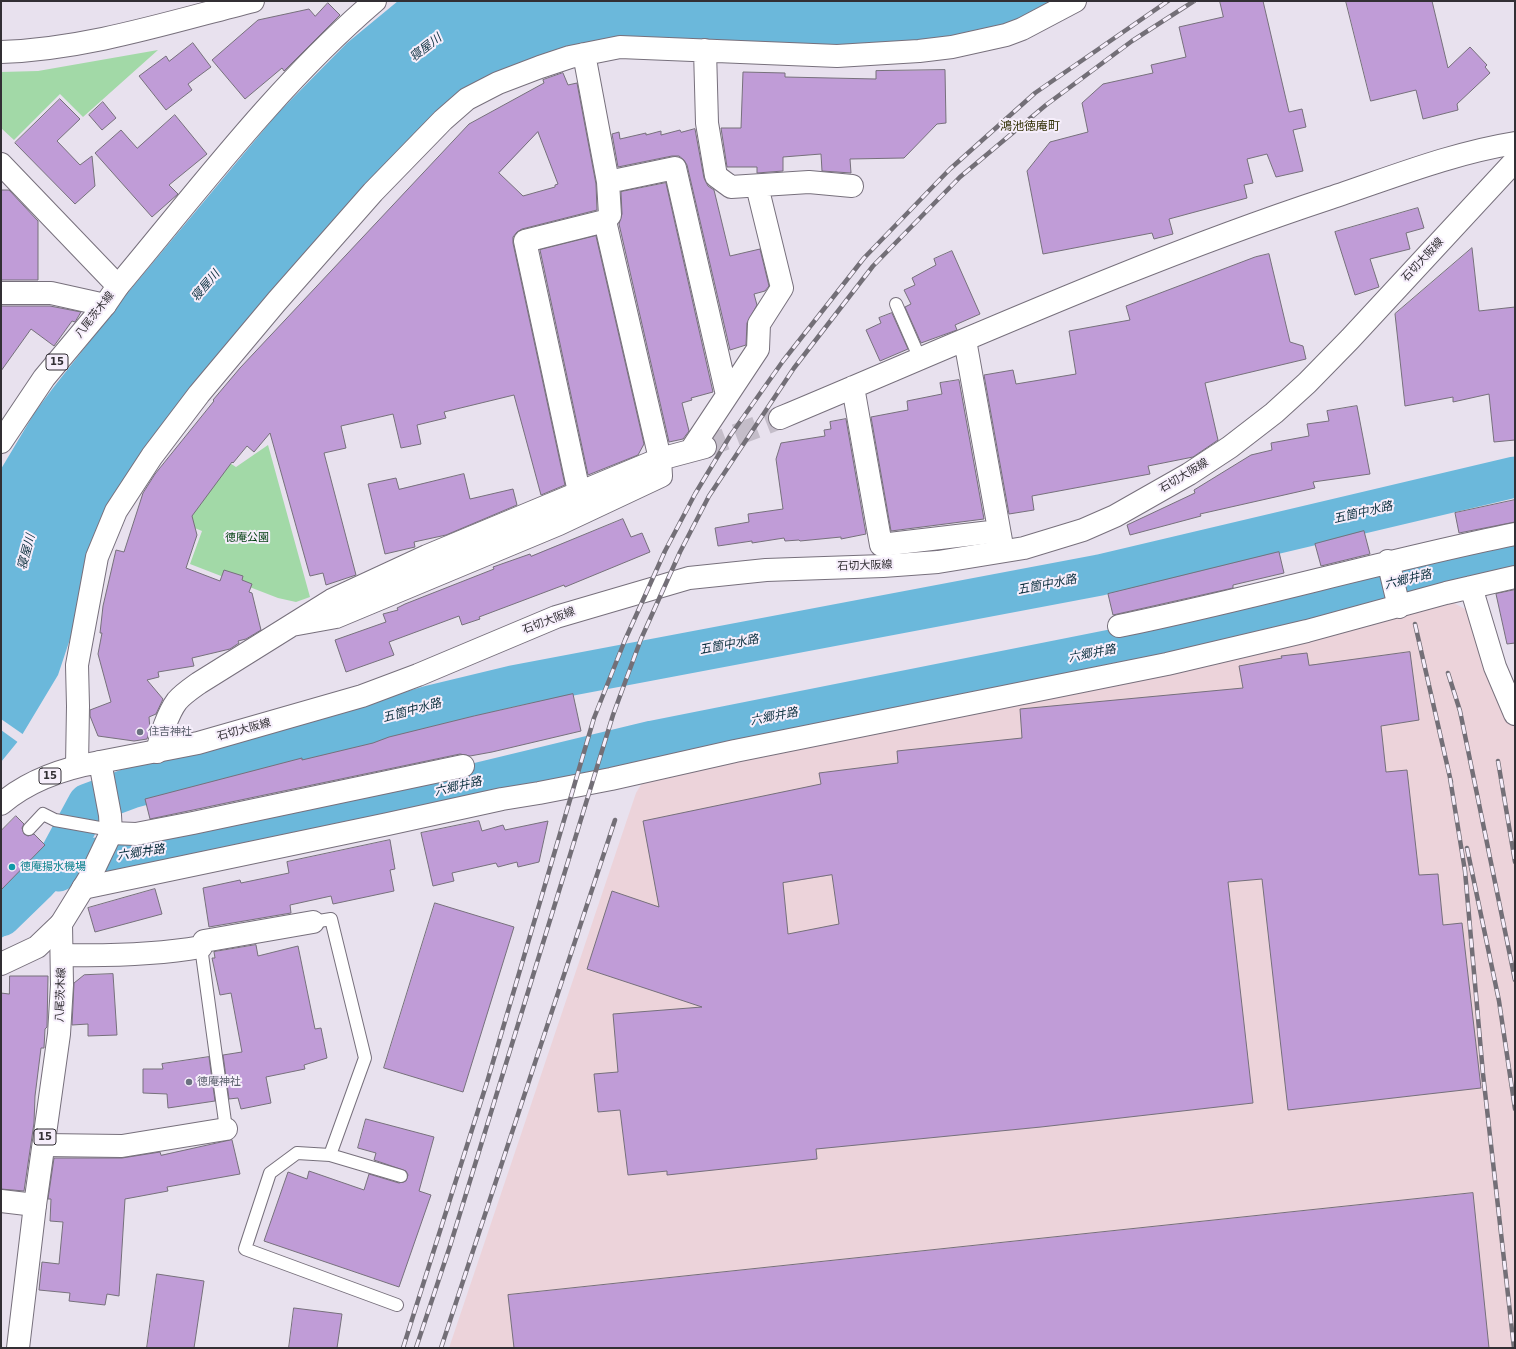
<!DOCTYPE html>
<meta charset="utf-8">
<style>
body{margin:0}
#map{position:relative;width:1516px;height:1349px;overflow:hidden;background:#e8e1ee;font-family:"DejaVu Sans",sans-serif}
canvas{display:block}
.frame{position:absolute;inset:0;border:2px solid #322f34;pointer-events:none}
</style>
<div id="map">
<canvas width="1516" height="1349"></canvas>
<div class="frame"></div>
</div>
<script>
const c = document.querySelector('canvas').getContext('2d');
c.lineJoin = 'round';
function paint(path, color) { c.fillStyle = color; c.fill(path, 'evenodd'); }
function stroke(path, color, width, dash) { c.strokeStyle = color; c.lineWidth = width; c.lineCap = dash ? 'butt' : 'round'; c.setLineDash(dash || []); c.stroke(path); }
function label(font, color, halo, rows, align = 'center') {
  c.font = font + ' "DejaVu Sans","Noto Sans JP",sans-serif'; c.lineWidth = 4; c.setLineDash([]); c.textBaseline = 'middle'; c.strokeStyle = halo; c.fillStyle = color; for (const [text, x, y, turn = 0] of rows) {
    c.save(); c.translate(x, y); c.rotate((+turn || 0) * Math.PI / 180); c.textAlign = isNaN(turn) ? turn : align; if (halo) c.strokeText(text, 0, 0); c.fillText(text, 0, 0); c.restore();
  }
}
const industrial = new Path2D(`
 M 1452,602 L 1467,610 L 1505,716 L 1515,727 L 1515,1348 L 449,1348 L 636,793 L 642,783 L 743,755 Z`);
const green = new Path2D(`
 M 158,50 L 83,117 L 60,94 L 14,140 L 1,128 L 1,72 L 38,71 Z
 M 268,445 L 310,597 L 296,602 L 278,598 L 190,564 L 202,531 L 173,519 L 219,456 L 236,467 Z`);
const water = new Path2D(`
 M 398,1 L 1059,1 L 1004,28 L 885,46 L 712,43 L 495,76 L 165,424 L 74,627 L 58,675 L 19,740 L 1,762 L 1,469 L 35,412 L 53,388 L 130,290 L 277,114 L 347,43 Z
 M 91,792 L 96,815 L 92,836 L 73,874 L 15,930 L 1,938 L 1,890 L 56,832 L 78,801 Z`);
const pier = new Path2D(`
 M 1,719 L 24,735 L 19,743 L 1,730 Z
 M 1,799 L 16,813 L 1,827 Z`);
const river = new Path2D(`
 M 58,871 L 83,859 L 130,856 L 264,830 L 475,784 L 653,741 L 1156,641 L 1407,579 L 1515,555
 M 1,916 L 36,882 L 61,854 L 88,804 L 131,788 L 366,725 L 430,706 L 513,686 L 1100,575 L 1515,477`);
const building = new Path2D(`
 M 1220,1 L 1263,1 L 1289,112 L 1302,109 L 1306,127 L 1293,130 L 1303,171 L 1276,177 L 1267,154 L 1247,159 L 1253,183 L 1244,185 L 1247,198 L 1169,219 L 1173,234 L 1154,239 L 1152,233 L 1043,254 L 1027,171 L 1050,142 L 1088,132 L 1082,103 L 1103,84 L 1153,73 L 1151,65 L 1186,57 L 1179,27 L 1223,17 Z
 M 1346,1 L 1432,1 L 1448,68 L 1470,47 L 1487,65 L 1485,67 L 1490,73 L 1457,104 L 1458,110 L 1423,119 L 1416,90 L 1371,101 Z
 M 328,3 L 340,15 L 284,71 L 282,68 L 245,99 L 212,60 L 258,20 L 309,9 L 315,16 Z
 M 193,43 L 211,67 L 188,84 L 192,90 L 166,110 L 139,76 L 166,56 L 169,61 Z
 M 945,70 L 946,123 L 937,124 L 904,158 L 850,159 L 851,173 L 822,171 L 821,154 L 783,157 L 783,171 L 757,173 L 757,167 L 727,167 L 721,128 L 741,128 L 743,72 L 785,73 L 785,77 L 876,79 L 876,71 Z
 M 563,73 L 568,85 L 577,83 L 596,184 L 597,210 L 522,229 L 517,232 L 513,237 L 513,243 L 565,485 L 541,495 L 514,395 L 444,412 L 446,418 L 417,425 L 421,444 L 401,448 L 393,414 L 341,426 L 346,448 L 324,453 L 356,575 L 326,585 L 323,573 L 310,576 L 270,433 L 254,452 L 247,446 L 233,463 L 232,462 L 192,516 L 197,535 L 186,568 L 220,581 L 224,570 L 243,576 L 242,580 L 252,584 L 249,592 L 252,593 L 261,630 L 246,639 L 238,641 L 239,643 L 230,649 L 192,658 L 194,666 L 158,672 L 159,677 L 147,680 L 163,699 L 156,714 L 149,717 L 150,729 L 147,739 L 134,741 L 98,736 L 90,716 L 90,710 L 111,702 L 98,654 L 102,633 L 100,633 L 103,606 L 116,550 L 124,552 L 143,493 L 155,474 L 214,401 L 213,400 L 240,368 L 469,124 L 544,83 L 543,80 ZM 538,132 L 558,184 L 555,185 L 555,187 L 523,196 L 499,173 Z
 M 60,99 L 80,119 L 57,141 L 80,165 L 92,156 L 95,186 L 75,204 L 15,143 Z
 M 103,102 L 116,118 L 102,130 L 89,115 Z
 M 175,115 L 207,154 L 169,185 L 178,194 L 152,217 L 95,153 L 121,130 L 137,148 Z
 M 695,129 L 704,178 L 708,186 L 714,190 L 730,256 L 760,249 L 769,286 L 765,291 L 754,294 L 757,305 L 747,323 L 746,345 L 730,350 L 687,165 L 684,160 L 679,156 L 672,156 L 618,167 L 612,134 L 619,132 L 620,139 L 646,133 L 646,135 L 661,131 L 661,135 L 680,130 L 681,132 Z
 M 666,183 L 713,392 L 691,398 L 692,400 L 682,403 L 689,431 L 683,439 L 669,442 L 619,224 L 622,214 L 621,192 Z
 M 1,190 L 9,190 L 38,221 L 38,280 L 1,280 Z
 M 1418,208 L 1424,228 L 1406,233 L 1410,249 L 1370,259 L 1379,287 L 1355,295 L 1335,232 Z
 M 596,236 L 644,444 L 638,455 L 588,475 L 540,250 Z
 M 1472,248 L 1479,311 L 1515,307 L 1515,440 L 1494,442 L 1489,394 L 1453,402 L 1453,397 L 1405,406 L 1395,314 Z
 M 952,251 L 980,314 L 955,325 L 957,330 L 921,343 L 905,307 L 911,304 L 904,290 L 915,285 L 912,278 L 936,265 L 934,259 Z
 M 1269,254 L 1290,342 L 1303,346 L 1306,359 L 1205,383 L 1218,440 L 1193,457 L 1148,466 L 1150,474 L 1032,496 L 1034,510 L 1009,514 L 984,375 L 1013,370 L 1016,384 L 1076,374 L 1069,331 L 1130,320 L 1126,306 L 1255,257 Z
 M 1,306 L 50,306 L 81,312 L 75,322 L 72,321 L 54,346 L 31,329 L 1,371 Z
 M 892,313 L 908,349 L 880,361 L 866,330 L 881,323 L 879,318 Z
 M 959,380 L 984,519 L 891,531 L 871,417 L 908,410 L 907,401 L 942,394 L 940,383 Z
 M 1357,406 L 1370,474 L 1313,482 L 1315,488 L 1200,514 L 1201,516 L 1130,535 L 1127,525 L 1195,493 L 1194,490 L 1251,455 L 1272,450 L 1271,443 L 1309,436 L 1307,424 L 1329,421 L 1327,411 Z
 M 846,419 L 866,534 L 841,539 L 841,537 L 800,541 L 799,540 L 785,541 L 784,538 L 752,543 L 752,541 L 718,546 L 715,528 L 749,522 L 748,514 L 783,509 L 776,459 L 781,443 L 825,436 L 824,430 L 831,429 L 830,422 Z
 M 464,474 L 470,499 L 513,489 L 517,505 L 446,535 L 414,542 L 415,547 L 385,554 L 368,484 L 396,478 L 399,489 Z
 M 1515,500 L 1515,522 L 1459,533 L 1455,513 Z
 M 623,519 L 631,537 L 642,533 L 650,552 L 565,587 L 564,585 L 479,617 L 480,619 L 462,625 L 459,616 L 389,642 L 394,655 L 346,672 L 335,640 L 386,622 L 383,614 L 398,610 L 397,608 L 405,604 L 494,569 L 493,567 L 530,554 L 531,556 Z
 M 1364,531 L 1370,554 L 1321,566 L 1315,544 Z
 M 1279,552 L 1284,573 L 1233,585 L 1233,588 L 1113,615 L 1108,594 Z
 M 1515,590 L 1515,643 L 1507,644 L 1496,594 Z
 M 1410,652 L 1419,720 L 1381,726 L 1386,772 L 1407,770 L 1419,875 L 1438,874 L 1443,925 L 1462,923 L 1481,1088 L 1288,1110 L 1262,879 L 1228,882 L 1253,1103 L 1041,1127 L 816,1149 L 817,1159 L 667,1175 L 667,1171 L 628,1175 L 620,1110 L 598,1112 L 594,1074 L 618,1072 L 613,1014 L 702,1007 L 587,969 L 612,891 L 659,907 L 643,821 L 821,784 L 819,773 L 898,763 L 897,751 L 1022,738 L 1020,709 L 1243,688 L 1239,666 L 1282,658 L 1281,656 L 1307,653 L 1309,665 ZM 832,875 L 839,924 L 788,934 L 783,883 Z
 M 573,694 L 581,731 L 492,752 L 470,756 L 460,754 L 150,819 L 145,799 L 302,758 L 302,760 L 373,743 L 389,737 L 474,716 Z
 M 16,816 L 24,824 L 22,828 L 24,834 L 28,836 L 34,834 L 45,845 L 1,890 L 1,831 Z
 M 479,821 L 482,831 L 503,825 L 505,830 L 548,821 L 539,862 L 518,867 L 517,862 L 498,867 L 496,863 L 452,873 L 454,881 L 433,886 L 421,833 Z
 M 390,840 L 395,869 L 390,870 L 394,891 L 333,904 L 331,896 L 290,905 L 291,913 L 209,927 L 203,888 L 240,880 L 241,883 L 289,873 L 287,862 Z
 M 155,889 L 162,914 L 95,932 L 88,908 Z
 M 435,903 L 514,927 L 463,1092 L 384,1068 Z
 M 256,945 L 258,956 L 298,946 L 315,1029 L 321,1028 L 327,1058 L 304,1065 L 305,1069 L 266,1077 L 271,1103 L 241,1109 L 238,1098 L 229,1099 L 223,1055 L 242,1052 L 231,993 L 220,995 L 212,958 L 215,958 L 214,952 Z
 M 113,974 L 117,1035 L 88,1036 L 88,1024 L 72,1025 L 74,983 L 84,975 Z
 M 10,976 L 48,976 L 47,1027 L 45,1029 L 44,1048 L 41,1048 L 35,1096 L 34,1123 L 24,1191 L 1,1189 L 1,993 L 9,994 Z
 M 209,1057 L 215,1101 L 168,1108 L 167,1094 L 143,1093 L 143,1069 L 163,1069 L 162,1064 Z
 M 366,1119 L 434,1137 L 419,1191 L 431,1195 L 399,1287 L 264,1241 L 288,1172 L 307,1179 L 309,1171 L 364,1190 L 369,1174 L 399,1183 L 406,1181 L 408,1175 L 406,1171 L 374,1160 L 376,1153 L 358,1148 Z
 M 232,1140 L 240,1174 L 167,1187 L 168,1191 L 125,1199 L 119,1296 L 107,1294 L 105,1305 L 69,1301 L 70,1293 L 39,1290 L 42,1262 L 59,1264 L 63,1222 L 50,1221 L 51,1199 L 48,1199 L 54,1158 L 122,1158 L 160,1152 L 161,1155 Z
 M 1473,1193 L 1489,1348 L 514,1348 L 508,1295 Z
 M 157,1274 L 204,1281 L 194,1348 L 147,1348 Z
 M 294,1308 L 342,1314 L 337,1348 L 289,1348 Z`);
const streetTunnel = new Path2D(`
 M 705,447 L 780,418`);
const lane = new Path2D(`
 M 896,304 L 920,359
 M 29,829 L 43,814 L 55,820 L 111,830
 M 313,922 L 331,919 L 365,1058 L 330,1155 L 401,1176
 M 201,947 L 226,1129
 M 330,1155 L 297,1153 L 270,1173 L 245,1249 L 397,1305`);
const street = new Path2D(`
 M 705,50 L 707,123 L 716,176 L 731,187 L 809,182 L 852,186
 M 1,52 C 87,49 170,22 253,1
 M 608,182 L 675,168 L 727,395
 M 1,293 L 51,293 L 105,305
 M 965,340 L 1002,546
 M 853,387 L 881,545 L 999,531
 M 780,418 C 962,342 1142,260 1330,198 C 1390,178 1452,153 1515,143
 M 691,450 L 758,349 L 759,324 L 782,288 L 757,186
 M 579,492 L 525,241 L 605,221
 M 1388,561 L 1399,607
 M 1471,587 L 1495,667 L 1515,714
 M 292,625 L 336,617 L 559,524 L 661,476 L 660,459 L 605,221 L 610,215 L 608,182 L 584,54
 M 1119,626 C 1252,599 1382,561 1515,534
 M 157,752 C 160,737 168,713 177,701 C 183,694 192,688 199,683 L 332,600 L 427,556 L 660,459 L 705,447
 M 77,766 L 78,706 L 77,665 L 97,557 L 116,511 L 152,456 L 199,394 L 277,301 L 373,192 L 443,120 L 467,99 L 498,83 L 540,67 L 570,57 L 620,47 L 837,56 L 919,51 L 952,47 L 1006,35 L 1022,29 L 1075,1
 M 111,833 L 136,834 L 193,823 L 463,766
 M 83,888 L 388,824 L 502,799 L 539,793 L 611,779 L 735,751 L 1167,664 L 1307,631 L 1446,593 L 1515,577
 M 62,955 C 109,956 155,955 201,947 L 204,941 L 313,922
 M 44,1145 L 122,1146 L 226,1129
 M 1,1201 L 35,1205`);
const secondary = new Path2D(`
 M 118,286 C 200,188 278,84 375,1
 M 100,762 L 198,743 L 362,696 L 418,675 L 556,617 L 689,578 L 766,570 L 883,566 L 938,562 L 1024,548 L 1083,530 L 1115,516 L 1189,474 L 1230,447 L 1274,413 L 1307,383 L 1350,339 L 1515,161
 M 1,964 L 37,947 L 61,924`);
const primary = new Path2D(`
 M 1,164 L 118,286 L 105,305 L 44,378 L 1,442
 M 1,804 C 29,780 65,768 100,762 L 110,815 L 111,833 L 90,877 L 61,924 L 62,985 L 59,1034 L 35,1205 L 18,1348`);
const rail = new Path2D(`
 M 1415,624 L 1451,782
 M 1448,673 L 1460,711 L 1515,980
 M 1498,761 L 1515,862
 M 1450,778 L 1465,871 L 1483,1074 L 1514,1348
 M 1467,848 L 1499,1001 L 1515,1109
 M 403,1348 L 488,1079 L 594,718 L 625,640 L 665,551 L 695,494 L 730,436 L 783,361 L 864,258 L 950,169 L 1035,93 L 1168,1
 M 416,1348 L 450,1246 L 613,715 L 641,639 L 680,552 L 709,496 L 794,368 L 873,266 L 960,177 L 1046,105 L 1132,41 L 1194,1
 M 441,1348 L 615,820`);
const markers = [
 [140,732,4,"#6b7280"],
 [12,867,4,"#0f9aa8"],
 [189,1082,4,"#6b7280"]
];
const shields = [
 [57,362,22],
 [50,776,22],
 [45,1137,22]
];
const shieldNames = [
 ["15",57,362],
 ["15",50,776],
 ["15",45,1137]
];
const streetNames = [
 ["石切大阪線",1423,260,-47],
 ["八尾茨木線",95,315,-52],
 ["石切大阪線",1184,476,-31],
 ["石切大阪線",865,566,-2],
 ["石切大阪線",549,621,-21],
 ["石切大阪線",244,730,-15],
 ["八尾茨木線",61,995,-88]
];
const parkNames = [
 ["徳庵公園",247,538]
];
const worshipNames = [
 ["住吉神社",148,732],
 ["徳庵神社",197,1082]
];
const cultureNames = [
 ["徳庵揚水機場",20,867]
];
const waterNames = [
 ["寝屋川",426,48,-38],
 ["寝屋川",206,286,-50],
 ["五箇中水路",1363,513,-13],
 ["寝屋川",27,552,-75],
 ["六郷井路",1408,580,-14],
 ["五箇中水路",1047,585,-11],
 ["五箇中水路",729,645,-11],
 ["六郷井路",1092,654,-11],
 ["五箇中水路",412,711,-15],
 ["六郷井路",774,717,-11],
 ["六郷井路",458,787,-13],
 ["六郷井路",141,853,-9]
];
const neighbourhoodNames = [
 ["鴻池徳庵町",1030,127]
];
paint(industrial, '#ecd3da');
paint(green, '#a2d9a7');
paint(water, '#6bb8db');
paint(pier, '#e8e1ee');
stroke(river, '#6bb8db', 41);
paint(building, '#c09cd7');
stroke(building, '#76707b', 1);
stroke(streetTunnel, '#c4bdc9', 22, [22, 11]);
stroke(lane, '#77707c', 14);
stroke(street, '#77707c', 24);
stroke(secondary, '#77707c', 24);
stroke(primary, '#77707c', 24);
stroke(lane, '#fff', 12);
stroke(street, '#fff', 22);
stroke(secondary, '#fff', 22);
stroke(primary, '#fff', 22);
stroke(rail, '#736f77', 4.5);
stroke(rail, '#f6eefb', 3, [9]);
for (const [x, y, r, color] of markers) { const dot = new Path2D(); dot.arc(x, y, r, 0, 2 * Math.PI); c.fillStyle = color; c.fill(dot); stroke(dot, '#f6eefb', 1.5); }
for (const [x, y, w] of shields) { const box = new Path2D(); box.roundRect(x - w / 2, y - 8, w, 16, 3); c.fillStyle = '#f6eefb'; c.fill(box); stroke(box, '#322f34', 1); }
label('bold 10px', '#322f34', null, shieldNames);
label('11px', '#322f34', '#f6eefb', streetNames);
label('11px', '#003e0f', '#f6eefb', parkNames);
label('11px', '#5b616d', '#f6eefb', worshipNames, 'left');
label('11px', '#0d838f', '#f6eefb', cultureNames, 'left');
label('italic 12px', '#0c303f', '#f6eefb', waterNames);
label('12px', '#323106', '#f6eefb', neighbourhoodNames);
</script>
